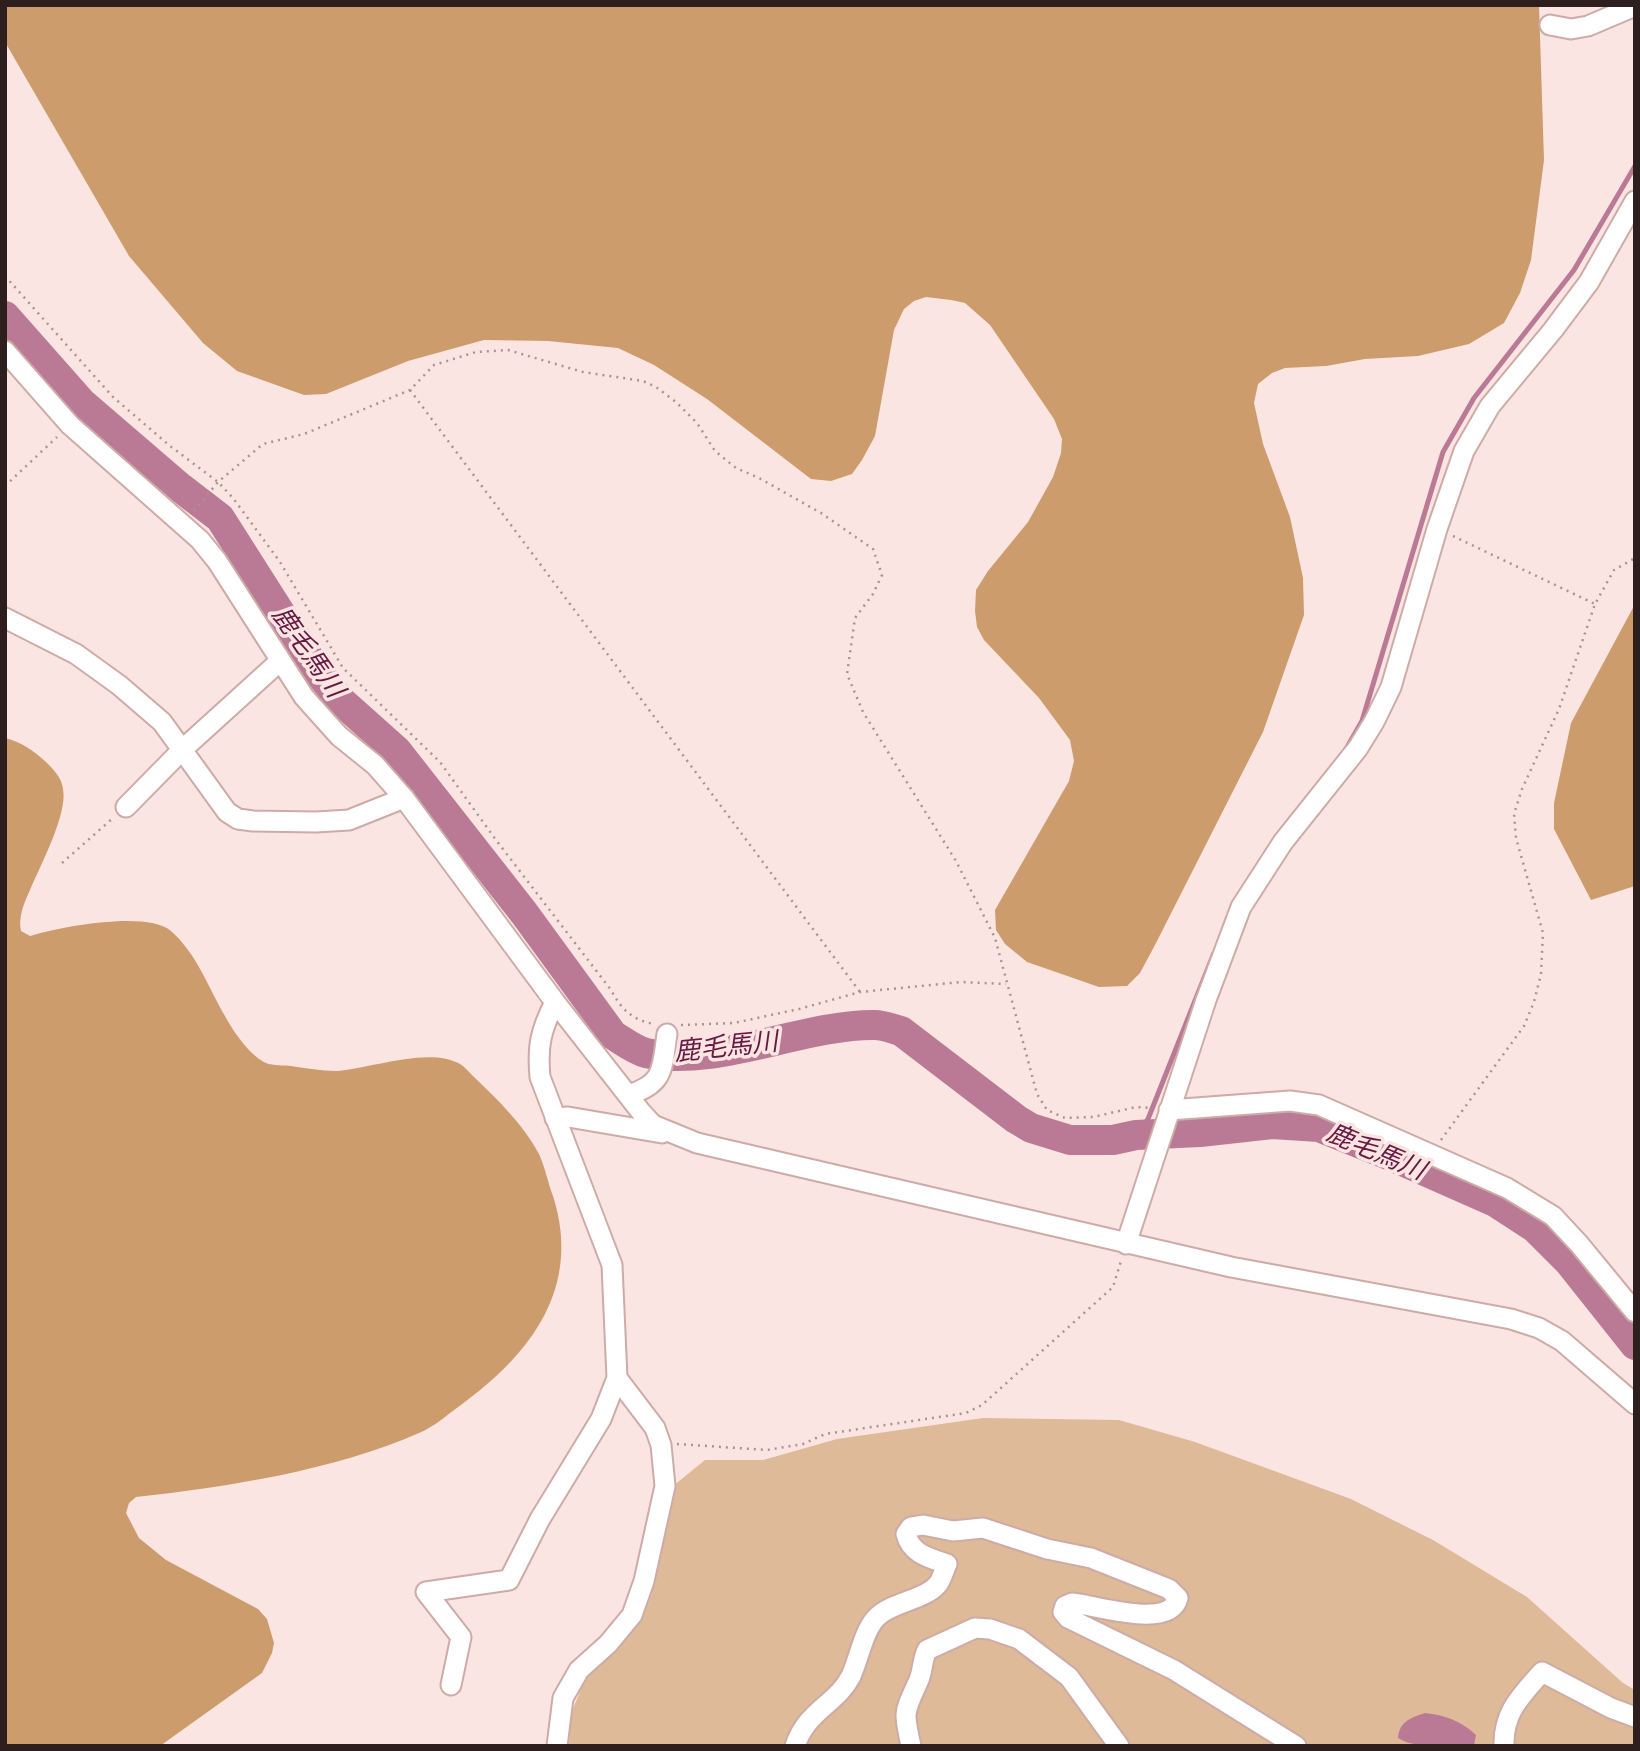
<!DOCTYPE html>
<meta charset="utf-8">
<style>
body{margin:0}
#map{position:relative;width:1640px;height:1751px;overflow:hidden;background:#fbe5e2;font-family:"Public Sans",sans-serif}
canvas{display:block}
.frame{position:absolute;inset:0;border:7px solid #2c1f1d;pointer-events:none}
</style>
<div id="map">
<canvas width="1640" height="1751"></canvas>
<div class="frame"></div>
</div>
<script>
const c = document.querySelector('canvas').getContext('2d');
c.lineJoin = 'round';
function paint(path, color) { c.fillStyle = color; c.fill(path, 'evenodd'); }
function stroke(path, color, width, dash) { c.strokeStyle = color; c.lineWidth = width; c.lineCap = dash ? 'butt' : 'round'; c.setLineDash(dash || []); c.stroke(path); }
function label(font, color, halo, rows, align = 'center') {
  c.font = font + ' "Public Sans","Noto Sans JP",sans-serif'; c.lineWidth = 7; c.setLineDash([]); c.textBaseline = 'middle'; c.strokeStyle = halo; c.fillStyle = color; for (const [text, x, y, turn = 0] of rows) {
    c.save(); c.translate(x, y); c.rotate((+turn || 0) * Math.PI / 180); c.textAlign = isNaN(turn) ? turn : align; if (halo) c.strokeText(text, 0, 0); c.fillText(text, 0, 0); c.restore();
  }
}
const green = new Path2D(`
 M 983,1418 L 1119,1420 L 1195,1442 L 1351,1499 L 1433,1540 L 1527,1597 L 1623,1683 L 1635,1690 L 1635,1746 L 569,1746 L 570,1716 L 586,1677 L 629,1634 L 644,1612 L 661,1557 L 673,1486 L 705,1460 L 763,1460 L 837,1439 Z`);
const forest = new Path2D(`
 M 5,5 L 1539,5 L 1544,160 L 1531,260 L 1520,293 L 1504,323 L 1469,344 L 1418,356 L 1365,359 L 1326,366 L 1285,368 L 1272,373 L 1258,384 L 1254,403 L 1263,444 L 1290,517 L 1303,578 L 1304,615 L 1263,732 L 1155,945 L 1140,973 L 1127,986 L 1099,987 L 1027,962 L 1005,944 L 996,930 L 995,910 L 1069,781 L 1074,761 L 1070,740 L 1039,698 L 984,640 L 977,627 L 975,611 L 976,590 L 988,571 L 1028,522 L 1053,477 L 1061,453 L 1062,439 L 1054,419 L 990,325 L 965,303 L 951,300 L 926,297 L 914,301 L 904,309 L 894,330 L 875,436 L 862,460 L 852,474 L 831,481 L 811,479 L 707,399 L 654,365 L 618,348 L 548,341 L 484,340 L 408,361 L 326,394 L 304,395 L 237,371 L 203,343 L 129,256 L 5,42 Z
 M 1635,604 L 1635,886 L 1591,900 L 1554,829 L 1554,803 L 1571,723 Z
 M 5,738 C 22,742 34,751 46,762 C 54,770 62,778 63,789 C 68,814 40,866 30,890 C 24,903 18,917 21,931 L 30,936 C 58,927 148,910 171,931 C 197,954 208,987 225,1016 C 233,1031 250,1056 266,1063 C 273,1066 284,1065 291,1066 C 306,1068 321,1071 336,1071 C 369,1069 429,1046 460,1064 C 465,1067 470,1073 474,1077 C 498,1100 523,1124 539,1154 C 545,1167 548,1183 553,1196 C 582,1287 532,1353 461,1405 C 448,1414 434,1427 419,1433 C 335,1470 228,1487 136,1497 L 129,1503 L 126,1513 L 139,1538 L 166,1560 L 258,1609 L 267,1619 L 274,1643 L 272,1653 L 262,1673 L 160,1746 L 5,1746 Z`);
const water = new Path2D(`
 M 1425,1713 C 1445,1715 1461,1721 1476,1735 L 1474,1745 C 1456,1748 1414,1749 1398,1738 C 1399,1722 1410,1718 1425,1713 Z`);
const stream = new Path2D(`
 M 1346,749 L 1362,721 L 1443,452 L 1474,398 L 1574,270 L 1635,166
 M 1136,1135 L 1148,1119 L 1214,953`);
const river = new Path2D(`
 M 5,316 L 81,402 L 181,488 L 220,518 L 316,669 L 341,701 L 397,751 L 524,913 L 613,1035 C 623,1041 635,1050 646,1053 C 716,1068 804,1024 875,1025 C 883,1025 893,1029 901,1031 L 1016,1119 L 1031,1128 L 1070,1140 L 1113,1140 L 1136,1135 L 1200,1132 L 1272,1124 L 1319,1127 L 1391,1156 L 1495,1202 L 1535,1228 L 1569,1262 L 1635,1345`);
const path = new Path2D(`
 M 5,276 L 113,397 L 170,446 L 218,482 L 233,498 L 280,562 L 343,668 L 440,762 L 496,840 L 611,990 C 621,1009 632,1020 654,1024
 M 410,390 L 860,992
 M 5,486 L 57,437
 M 194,511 L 218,482 L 263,444 L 304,434 L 410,390 L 434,365 L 476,352 L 508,350 L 583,372 L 643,381 L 656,387 L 676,402 L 697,423 L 715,451 L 736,468 L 759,478 L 821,513 L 873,549 L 882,575 L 873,594 L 855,618 L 847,674 L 863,712 L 956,861 L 995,938 L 1037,1094 L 1047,1110 L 1065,1118 L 1093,1117 L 1136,1107 L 1153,1108
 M 1453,536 L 1595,604
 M 62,863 L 113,818
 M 681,1025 L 734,1023 L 799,1009 L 860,992 L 961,982 L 1006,984
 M 1441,1140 L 1524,1026 L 1534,1002 L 1541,974 L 1543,933 L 1516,838 L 1514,814 L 1522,789 L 1559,709 L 1595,604 L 1614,570 L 1635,558
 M 677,1444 L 767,1450 L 803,1444 L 825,1434 L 966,1413 L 982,1405 L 1113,1287 L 1121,1261`);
const minor = new Path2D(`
 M 1550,25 L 1571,29 L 1588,26 L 1635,6
 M 5,351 L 70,425 L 200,540 L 217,561 L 304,697 L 339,736 L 375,765 L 404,798 L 555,1002 L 641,1112 L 653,1125 L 697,1143 L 1231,1267 L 1511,1319 L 1539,1328 L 1562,1341 L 1635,1404
 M 5,618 L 76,654 L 119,685 L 162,722 L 227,812 L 238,819 L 253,821 L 316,822 L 349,820 L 404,798
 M 126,807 L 183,749 L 280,661
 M 628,1095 C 665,1084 662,1068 667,1034
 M 1169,1110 L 1290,1101 L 1319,1105 L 1507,1188 L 1553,1216 L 1579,1244 L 1635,1312
 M 555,1118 L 568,1117 L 662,1133
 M 1126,1244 L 1206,1000 L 1241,907 L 1283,842 L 1358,748 L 1374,722 L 1391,687 L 1437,529 L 1464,451 L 1490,406 L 1553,330 L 1589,282 L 1635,201
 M 451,1685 L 461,1637 L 426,1592 L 509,1580 L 540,1519 L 601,1419 L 617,1378 L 612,1265 L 540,1077 C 537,1045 541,1030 555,1002
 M 557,1746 L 563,1698 L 579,1670 L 608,1644 L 632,1615 L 644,1581 L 665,1486 L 661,1445 L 655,1428 L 617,1378
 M 795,1746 C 807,1710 837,1704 851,1676 C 859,1659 864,1629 877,1617 C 892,1602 925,1600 938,1584 C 942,1579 944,1570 947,1564 C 929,1558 911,1554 906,1534 L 911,1527 L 923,1525 L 953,1531 L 983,1528 L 1047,1549 L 1091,1558 L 1169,1589 L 1178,1598 C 1170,1630 1096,1605 1072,1603 L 1065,1606 L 1063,1612 L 1068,1618 L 1174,1670 L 1296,1746
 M 911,1746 C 903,1711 904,1713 918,1682 C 923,1672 922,1660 927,1650 L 975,1628 L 990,1629 L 1019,1639 L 1069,1677 L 1119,1746
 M 1504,1746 C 1503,1712 1521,1696 1542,1672 L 1611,1708 L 1635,1717`);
const waterNames = [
 ["鹿毛馬川",308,652,55],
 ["鹿毛馬川",726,1047,-6],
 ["鹿毛馬川",1376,1152,23]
];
paint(green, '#deba98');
paint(forest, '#cd9c6c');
paint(water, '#ba7a96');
stroke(stream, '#ba7a96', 5);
stroke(river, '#ba7a96', 30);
stroke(minor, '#cdaba6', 23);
stroke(path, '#a79492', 2.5, [2, 5]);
stroke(minor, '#fff', 19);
label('italic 26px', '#661942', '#fbe5e2', waterNames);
</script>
